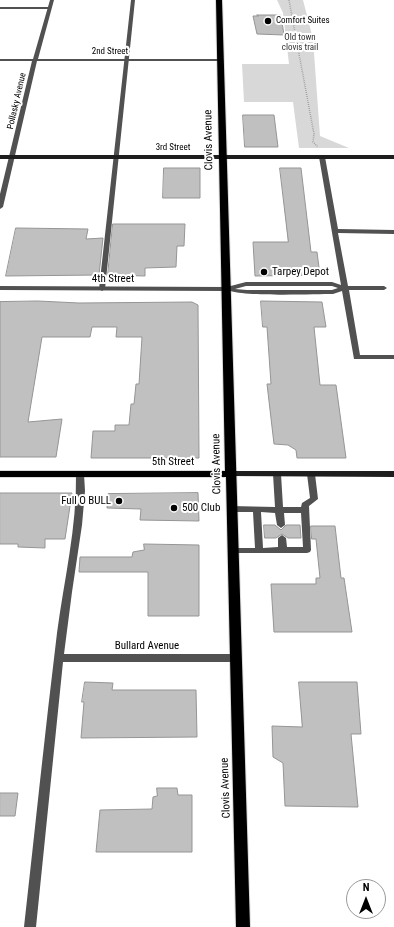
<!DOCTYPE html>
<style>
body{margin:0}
#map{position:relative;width:394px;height:927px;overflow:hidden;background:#fff;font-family:"Roboto Condensed",sans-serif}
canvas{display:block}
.north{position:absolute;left:346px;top:879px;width:40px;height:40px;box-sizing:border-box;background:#fff;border:1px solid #999;border-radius:50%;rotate:0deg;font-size:11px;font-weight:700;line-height:16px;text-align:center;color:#000}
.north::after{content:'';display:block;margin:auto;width:14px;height:18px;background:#000;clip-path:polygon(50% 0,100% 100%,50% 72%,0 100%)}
</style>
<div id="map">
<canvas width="394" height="927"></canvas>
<div class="north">N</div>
</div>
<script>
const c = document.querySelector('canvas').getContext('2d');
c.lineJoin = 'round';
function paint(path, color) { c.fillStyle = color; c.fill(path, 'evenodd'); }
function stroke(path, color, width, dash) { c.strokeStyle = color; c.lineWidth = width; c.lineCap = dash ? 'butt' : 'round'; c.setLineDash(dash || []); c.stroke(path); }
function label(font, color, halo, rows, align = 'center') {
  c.font = font + ' "Roboto Condensed",sans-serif'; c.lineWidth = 4; c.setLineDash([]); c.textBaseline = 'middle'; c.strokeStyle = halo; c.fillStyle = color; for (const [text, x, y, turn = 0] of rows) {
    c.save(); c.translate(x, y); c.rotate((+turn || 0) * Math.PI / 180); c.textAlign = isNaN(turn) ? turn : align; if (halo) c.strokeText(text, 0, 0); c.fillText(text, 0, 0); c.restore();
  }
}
const green = new Path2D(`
 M 277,0 L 303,0 L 313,39 L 320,136 L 349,148 L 299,148 L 293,102 L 244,102 L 242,64 L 289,64 L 283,13 Z`);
const building = new Path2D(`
 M 257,15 L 281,15 L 284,35 L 257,34 L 253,16 L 258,16 Z
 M 243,115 L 274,115 L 278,147 L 245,147 Z
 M 164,168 L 200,168 L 200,198 L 163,198 Z
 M 280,168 L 301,168 L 311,252 L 317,252 L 320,275 L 255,276 L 253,242 L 288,242 Z
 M 113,224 L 185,224 L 184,246 L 177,246 L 176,267 L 145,268 L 145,276 L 108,275 Z
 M 16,228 L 88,229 L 86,239 L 103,238 L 99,275 L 6,276 Z
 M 38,301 L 79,303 L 192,302 L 198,305 L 199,458 L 91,458 L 93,431 L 115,431 L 115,425 L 129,425 L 131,404 L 134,404 L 136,384 L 139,384 L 142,337 L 116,337 L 117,327 L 92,327 L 90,337 L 42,337 L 28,422 L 62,419 L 56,457 L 0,457 L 0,302 Z
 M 261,301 L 322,302 L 326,327 L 314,327 L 320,385 L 336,385 L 346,458 L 297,458 L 296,450 L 288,445 L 274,444 L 267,384 L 271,384 L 267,327 L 263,327 Z
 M 0,493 L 72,493 L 65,539 L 45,539 L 45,548 L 18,547 L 18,544 L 0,544 Z
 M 198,493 L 199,521 L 140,520 L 141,509 L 107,508 L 108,494 Z
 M 264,525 L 275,525 L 281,530 L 286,525 L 300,525 L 301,538 L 288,538 L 282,534 L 276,538 L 265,538 Z
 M 311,526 L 335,526 L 341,578 L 344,578 L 352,632 L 274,632 L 271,584 L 316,584 L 316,578 L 320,578 L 316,539 L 312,539 Z
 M 144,544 L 199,545 L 199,616 L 148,616 L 148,572 L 79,572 L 80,557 L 132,557 L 133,552 L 144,550 Z
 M 85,682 L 113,683 L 112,690 L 196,690 L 197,737 L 81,738 L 84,702 L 82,702 Z
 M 299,682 L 357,682 L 361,734 L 351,734 L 358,807 L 285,806 L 283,763 L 273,757 L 272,726 L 302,727 Z
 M 157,788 L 177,788 L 178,795 L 192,795 L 192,852 L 96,852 L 100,810 L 152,809 L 153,797 L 157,796 Z
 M 0,793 L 18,793 L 15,816 L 0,816 Z`);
const path = new Path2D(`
 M 289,0 L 314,134 L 313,142 L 318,147`);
const lane = new Path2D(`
 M 131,0 L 135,0 L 105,289 L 102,291 L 99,289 Z
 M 0,7 L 49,7 L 51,8 L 49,9 L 0,9 Z
 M 322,155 L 325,157 L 338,229 L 394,230 L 394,234 L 338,233 L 348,286 L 384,286 L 387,288 L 384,290 L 349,290 L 360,355 L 394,355 L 394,359 L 354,359 L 342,291 L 333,294 C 315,294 240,297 228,290 L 225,291 L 222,289 L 223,288 L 246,282 L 332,282 L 341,285 L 319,157 ZM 246,286 L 332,286 L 338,288 L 332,290 L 247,290 L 235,289 Z
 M 80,471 L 84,474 L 85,491 L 82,525 L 72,592 L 64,654 L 235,654 L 238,656 L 240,658 L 238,660 L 235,662 L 63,662 L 36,927 L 24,927 C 35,829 45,731 57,633 C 64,580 77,527 76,474 Z
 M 277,471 L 281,474 L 283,507 L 301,507 L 302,503 L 310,498 L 307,474 L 311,471 L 315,474 L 318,499 L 309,506 L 311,550 L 310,552 L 307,553 L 229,553 L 228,551 L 229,549 L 232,548 L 255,548 L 253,512 L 231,512 L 227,509 L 231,506 L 275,507 L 273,474 ZM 261,512 L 275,513 L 277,525 L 281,528 L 285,525 L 284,513 L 301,513 L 303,547 L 287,547 L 286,538 L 282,535 L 278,538 L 278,547 L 263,548 Z`);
const street = new Path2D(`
 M 50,0 L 54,0 L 38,59 L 220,59 L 222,60 L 220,61 L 37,61 L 3,207 L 0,209 L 0,194 L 32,61 L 0,61 L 0,59 L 33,59 Z
 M 0,286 L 225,287 L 228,289 L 225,291 L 0,290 Z`);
const secondary = new Path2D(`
 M 0,155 L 394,155 L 394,159 L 0,159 Z
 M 231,471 L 394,471 L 394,477 L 228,476 L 227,474 Z`);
const primary = new Path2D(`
 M 216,0 L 222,0 L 250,927 L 236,927 L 226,477 L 0,477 L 0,471 L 225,471 Z`);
const markers = [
 [268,21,4,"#000"],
 [264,272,4,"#000"],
 [119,501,4,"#000"],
 [174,508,4,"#000"]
];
const farPoinames = [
 ["Comfort Suites",276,21]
];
const farParknames = [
 ["Old town",300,38],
 ["clovis trail",300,48]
];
const farStreetnames = [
 ["2nd Street",110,52],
 ["Pollasky Avenue",17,101,-77],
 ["3rd Street",173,148]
];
const streetNames = [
 ["Clovis Avenue",209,140,-91],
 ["4th Street",113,279],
 ["5th Street",173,462],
 ["Clovis Avenue",217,464,-91],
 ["Bullard Avenue",147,646],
 ["Clovis Avenue",226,788,-92]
];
const poiNames = [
 ["Tarpey Depot",272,272],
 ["Full O BULL",111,501,"right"],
 ["500 Club",182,508]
];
paint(green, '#d8d8d8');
paint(building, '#c0c0c0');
stroke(building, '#959595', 1);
stroke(primary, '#dbdbdb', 2);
stroke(path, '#737373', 1.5, [0.5, 1.5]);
paint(lane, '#515151');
paint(street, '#515151');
paint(secondary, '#1e1e1e');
paint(primary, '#000');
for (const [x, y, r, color] of markers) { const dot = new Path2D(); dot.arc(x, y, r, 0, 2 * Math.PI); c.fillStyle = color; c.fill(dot); stroke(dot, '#fff', 1.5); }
label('9px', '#000', '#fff', farPoinames, 'left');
label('9px', '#2f2f2f', '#fff', farParknames);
label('9px', '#000', '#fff', farStreetnames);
label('11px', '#000', '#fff', streetNames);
label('11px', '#000', '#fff', poiNames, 'left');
</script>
